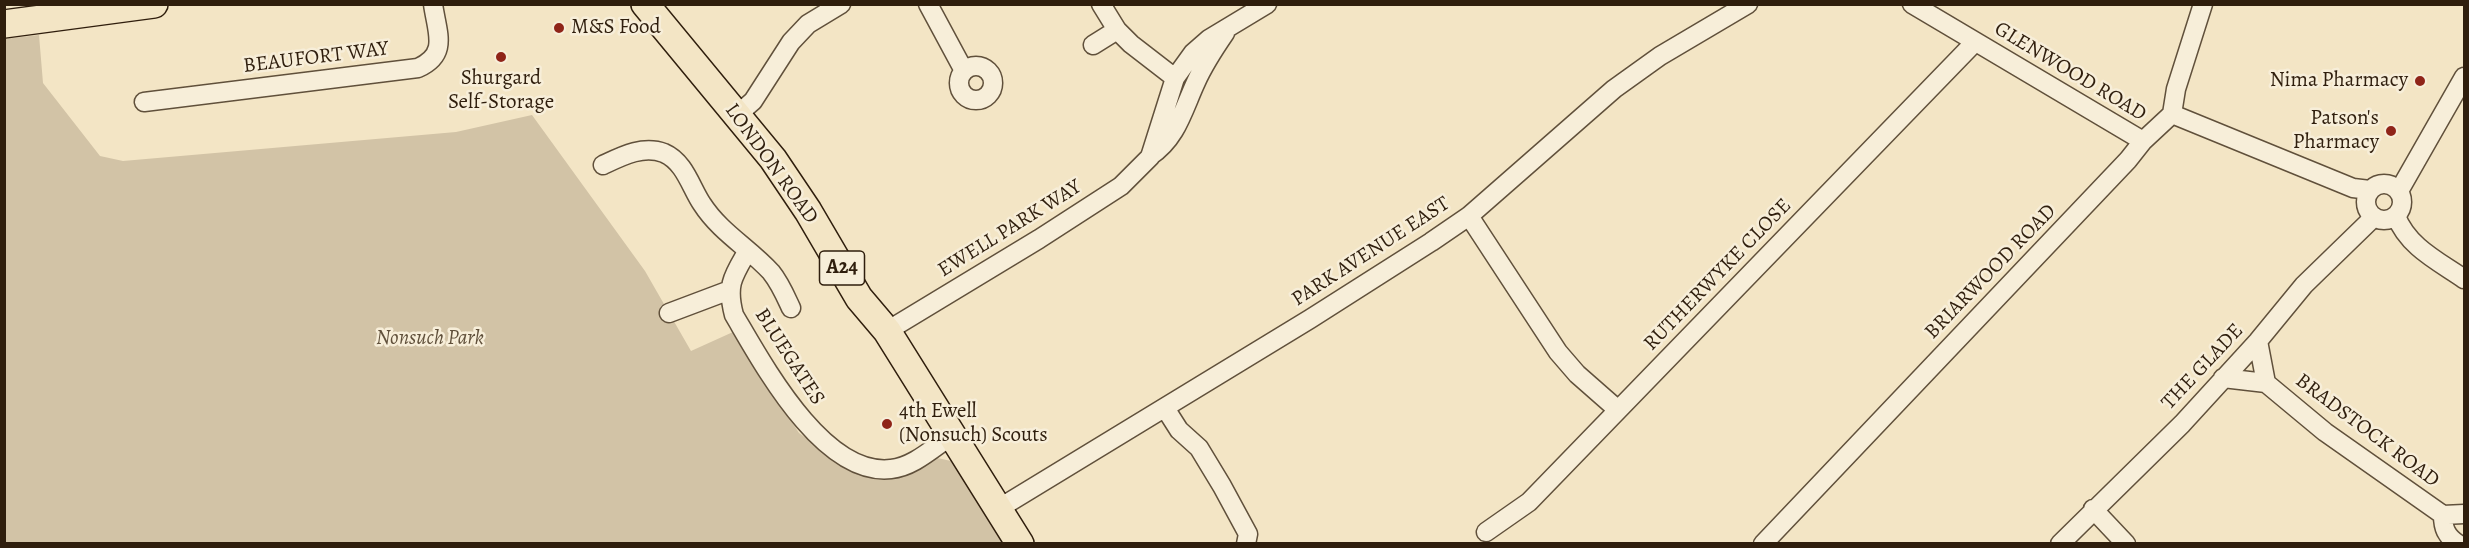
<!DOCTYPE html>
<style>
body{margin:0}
#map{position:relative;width:2469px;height:548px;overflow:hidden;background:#f3e5c5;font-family:Alegreya,serif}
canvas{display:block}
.frame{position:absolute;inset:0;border:6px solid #2f1e0d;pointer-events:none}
</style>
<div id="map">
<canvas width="2469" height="548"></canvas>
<div class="frame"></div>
</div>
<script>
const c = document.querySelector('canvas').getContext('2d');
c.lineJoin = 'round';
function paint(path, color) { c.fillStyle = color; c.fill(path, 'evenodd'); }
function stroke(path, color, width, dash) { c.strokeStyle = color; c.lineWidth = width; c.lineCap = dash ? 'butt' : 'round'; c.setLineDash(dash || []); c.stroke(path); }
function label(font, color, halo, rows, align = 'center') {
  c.font = font + ' Alegreya,serif'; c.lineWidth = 5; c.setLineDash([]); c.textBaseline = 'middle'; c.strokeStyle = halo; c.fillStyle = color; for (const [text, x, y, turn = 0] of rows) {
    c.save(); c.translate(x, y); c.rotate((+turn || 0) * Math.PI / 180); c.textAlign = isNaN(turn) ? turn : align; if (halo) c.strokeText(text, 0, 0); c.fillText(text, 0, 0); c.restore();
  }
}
const green = new Path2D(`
 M 39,35 L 43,83 L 100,156 L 123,161 L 456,132 L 532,115 L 645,271 L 691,351 L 733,332 L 799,433 L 846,465 L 933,457 L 951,461 L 1005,543 L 5,543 L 4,39 Z`);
const minor = new Path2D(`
 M 928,4 L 963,69
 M 1101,4 L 1117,30 L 1131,44 L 1175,78
 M 1912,4 L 2143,141
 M 1093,45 L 1117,30
 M959 83a17 17 0 1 1 34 0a17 17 0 1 1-34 0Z
 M 144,102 L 418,68 C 449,54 437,33 433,4
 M 2172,114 L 2353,188 L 2370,190
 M 737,115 L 753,101 L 791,42 L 808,24 L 841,4
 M 1150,156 C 1177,138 1183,110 1196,82 C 1204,64 1214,49 1225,33
 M 603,165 C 622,156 643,145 664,153 C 685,162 691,188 702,204 C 720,232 749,248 771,272 C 780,283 785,295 791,308
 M2366 202a18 18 0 1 1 36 0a18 18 0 1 1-36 0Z
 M 2399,191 L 2464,77
 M 1469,216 L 1558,352 L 1577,374 L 1618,410
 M 2396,216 C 2408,247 2438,261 2464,279
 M 747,252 C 733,276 726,285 734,315 C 763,364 823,477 891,469 C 913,467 933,448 951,436
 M 669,313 L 730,290
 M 887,331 L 1039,239 L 1121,186 L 1150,157 L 1175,78 L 1193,53 L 1209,39 L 1267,4
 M 2258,341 L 2266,383
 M 2223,378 L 2266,383 L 2325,432 L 2443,515 L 2464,514
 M 1165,408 L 1179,430 L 1199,448 L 1222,486 L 1248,534 L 1246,544
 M 998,509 L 1310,319 L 1431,242 L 1469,216 L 1614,89 L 1660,56 L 1748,4
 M 2093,509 L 2126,544
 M 2443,515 C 2443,528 2446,536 2458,544
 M 1486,532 L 1529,502 L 1975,42
 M 1763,544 L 2128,160 L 2143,141 L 2172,114 L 2176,89 L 2203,4
 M 2060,544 L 2182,424 L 2258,341 L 2304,285 L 2374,217`);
const highway = new Path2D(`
 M 645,4 L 773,159 L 808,211 L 859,298 L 887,331 L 1020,544
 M 4,24 L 154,4`);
const markers = [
 [559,28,6,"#8f2418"],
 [501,57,6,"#8f2418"],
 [2420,81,6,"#8f2418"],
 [2391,131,6,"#8f2418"],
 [887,424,6,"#8f2418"]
];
const shields = [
 [842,268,45]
];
const shieldNames = [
 ["A24",842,268]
];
const poiNames = [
 ["M&S Food",571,28],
 ["Shurgard",501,79,"center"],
 ["Self-Storage",501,103,"center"],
 ["Nima Pharmacy",2408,81,"right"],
 ["Patson's",2379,119,"right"],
 ["Pharmacy",2379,143,"right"],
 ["4th Ewell",899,412],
 ["(Nonsuch) Scouts",899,436]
];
const streetNames = [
 ["BEAUFORT WAY",316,58,-7],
 ["GLENWOOD ROAD",2070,72,31],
 ["LONDON ROAD",771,164,54],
 ["EWELL PARK WAY",1010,229,-32],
 ["PARK AVENUE EAST",1371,252,-33],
 ["BRIARWOOD ROAD",1991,272,-46],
 ["RUTHERWYKE CLOSE",1718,275,-46],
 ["BLUEGATES",789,357,57],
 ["THE GLADE",2203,367,-47],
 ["BRADSTOCK ROAD",2367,431,37]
];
const parkNames = [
 ["Nonsuch Park",430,339]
];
paint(green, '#d2c3a6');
stroke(minor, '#60503b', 21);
stroke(highway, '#2f1e0d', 30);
stroke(minor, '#f7eed9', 18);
stroke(highway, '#f3e5c5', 27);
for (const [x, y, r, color] of markers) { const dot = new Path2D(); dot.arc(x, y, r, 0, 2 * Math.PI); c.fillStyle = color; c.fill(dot); stroke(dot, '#f7eed9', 2); }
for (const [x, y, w] of shields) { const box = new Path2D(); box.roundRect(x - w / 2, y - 17, w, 34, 4.5); c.fillStyle = '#f7eed9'; c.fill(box); stroke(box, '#2f1e0d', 1.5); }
label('bold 20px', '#2f1e0d', null, shieldNames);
label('21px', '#2f1e0d', '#f7eed9', poiNames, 'left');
label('21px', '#2f1e0d', '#f7eed9', streetNames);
label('italic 21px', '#60503b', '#f7eed9', parkNames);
</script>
